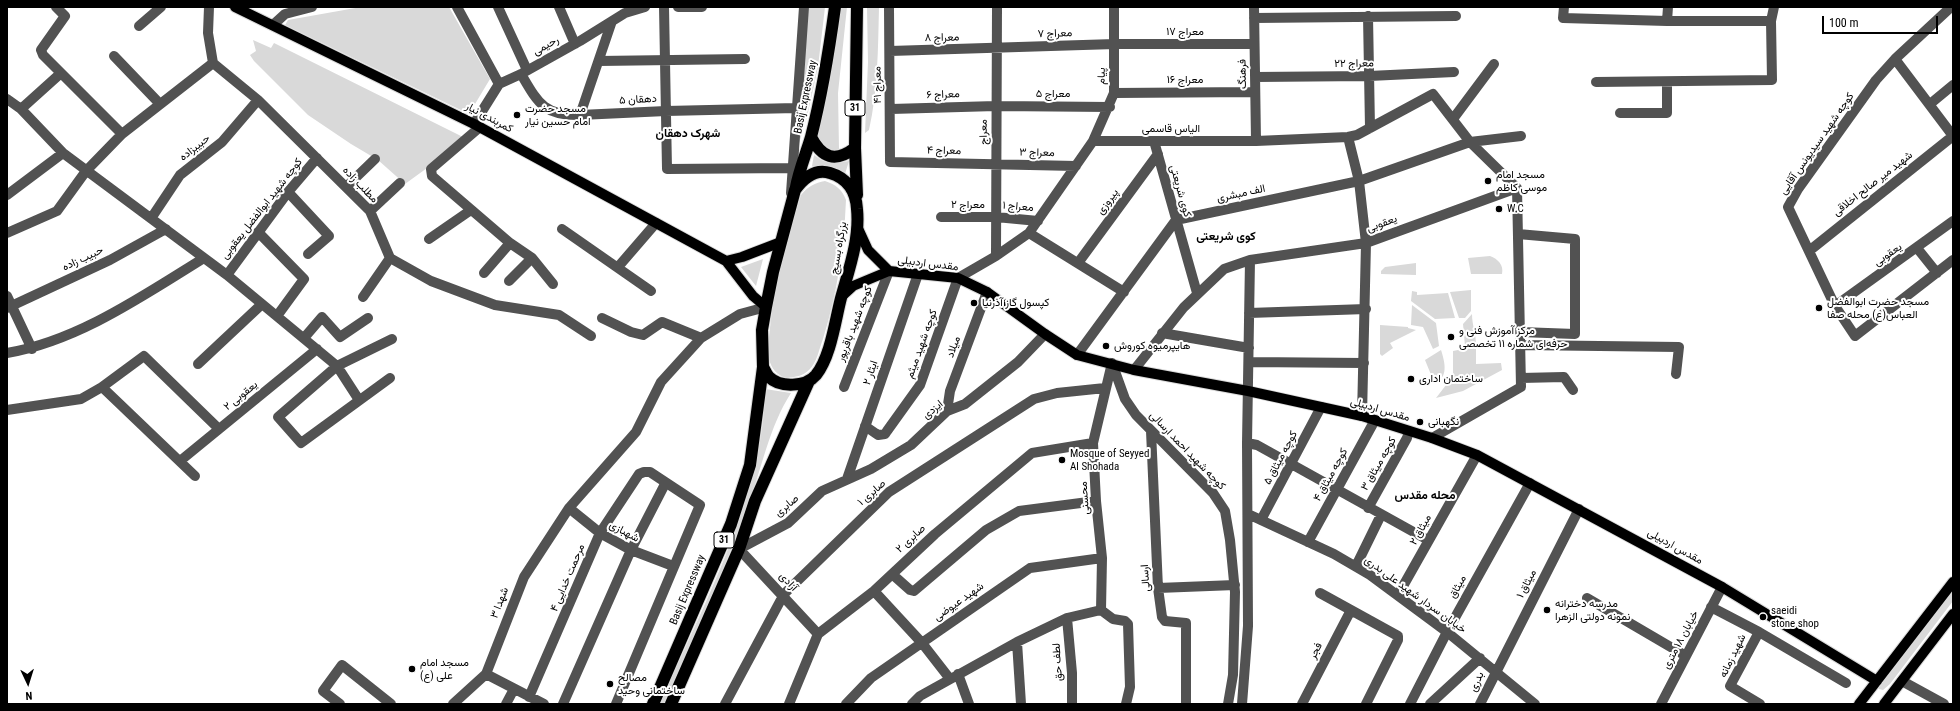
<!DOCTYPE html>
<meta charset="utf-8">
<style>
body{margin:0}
#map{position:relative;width:1960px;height:711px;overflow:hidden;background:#fff;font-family:"Roboto Condensed",sans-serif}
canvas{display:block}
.frame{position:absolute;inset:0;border:8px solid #000;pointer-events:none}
.north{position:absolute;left:8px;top:663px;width:40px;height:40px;-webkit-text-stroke:3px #fff;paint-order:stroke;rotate:176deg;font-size:11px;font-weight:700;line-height:16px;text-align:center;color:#000}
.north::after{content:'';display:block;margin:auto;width:14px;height:18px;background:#000;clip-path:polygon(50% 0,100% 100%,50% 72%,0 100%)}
.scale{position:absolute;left:1822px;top:16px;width:116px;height:18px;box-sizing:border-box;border:2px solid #000;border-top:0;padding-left:5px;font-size:12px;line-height:14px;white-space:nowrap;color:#000;-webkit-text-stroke:3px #fff;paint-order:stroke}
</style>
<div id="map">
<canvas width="1960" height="711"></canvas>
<div class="frame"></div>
<div class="north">N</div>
<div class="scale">100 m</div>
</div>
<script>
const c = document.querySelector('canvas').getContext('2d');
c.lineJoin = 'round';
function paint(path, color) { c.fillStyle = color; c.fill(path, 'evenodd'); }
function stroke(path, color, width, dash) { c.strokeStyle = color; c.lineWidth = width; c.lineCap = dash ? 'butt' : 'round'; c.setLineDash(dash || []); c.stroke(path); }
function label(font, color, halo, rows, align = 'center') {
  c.font = font + ' "Roboto Condensed",Vazirmatn,sans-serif'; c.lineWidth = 4; c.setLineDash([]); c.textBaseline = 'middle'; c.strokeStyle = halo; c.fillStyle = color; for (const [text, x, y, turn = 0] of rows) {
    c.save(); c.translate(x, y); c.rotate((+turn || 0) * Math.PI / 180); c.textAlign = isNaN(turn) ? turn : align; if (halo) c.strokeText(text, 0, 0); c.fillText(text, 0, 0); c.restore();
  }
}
const green = new Path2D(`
 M 361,7 L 449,7 L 490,79 L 469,114 L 285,25 L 288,20 Z
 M 808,7 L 825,7 L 818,67 L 807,117 L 796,153 Z
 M 841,7 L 847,7 L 838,93 L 839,149 L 835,151 L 826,148 L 815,139 L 827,93 Z
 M 867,7 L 879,7 C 878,48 878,90 869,130 L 865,133 L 868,62 Z
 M 253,40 L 271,48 L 274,43 L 467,139 L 405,184 L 378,160 L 351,144 L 308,115 L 254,61 L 250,55 L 256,51 Z
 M 814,155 C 827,165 833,164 849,161 L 845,174 L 812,166 Z
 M 825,181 C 836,185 842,189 846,200 C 844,248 837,294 823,339 C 819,349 817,363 809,370 C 803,376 795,377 787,378 C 777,376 771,368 769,359 C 767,349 769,338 770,328 C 774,282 787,238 801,195 C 808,186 815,183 825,181 Z
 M 1490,256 C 1498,259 1504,265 1502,274 L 1471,274 L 1468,258 Z
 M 763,259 L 756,286 L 741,267 Z
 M 1416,263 L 1416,275 L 1381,274 L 1381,271 L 1385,267 Z
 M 1471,290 L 1471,311 L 1465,318 L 1459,318 L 1450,292 Z
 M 1412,291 L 1417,292 L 1417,295 L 1448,293 L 1455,318 L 1435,319 L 1411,301 Z
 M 1412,305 L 1436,323 L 1439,346 L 1433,349 L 1423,327 L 1411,325 Z
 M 1472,314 C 1472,325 1476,334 1476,345 L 1465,346 L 1463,324 Z
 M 1380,325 L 1408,327 L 1408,328 L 1416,330 L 1390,343 L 1393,348 L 1382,356 L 1380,354 Z
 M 1473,347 L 1476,349 L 1476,364 L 1501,363 L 1502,370 L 1463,391 L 1436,398 L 1453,376 L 1453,351 Z
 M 1441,350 C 1445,362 1449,379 1434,382 L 1425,360 Z
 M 765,389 L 791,393 C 769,427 762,468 748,506 C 723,573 694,639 664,704 L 660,704 C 701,609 764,495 765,389 Z
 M 1953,589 L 1953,601 L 1890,684 L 1883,690 L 1879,689 L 1878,687 Z`);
const minor = new Path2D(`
 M 56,7 L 65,16 L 41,50 L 43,55 L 61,73
 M 209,7 L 208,33 L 213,63 L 258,100 L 370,211 L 390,258 L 431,281 L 495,305 L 559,315 L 591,336
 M 457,7 L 499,84
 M 498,7 L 527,70
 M 559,7 L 575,44
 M 664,7 L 667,169 L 792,168
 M 678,7 L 702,7
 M 889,7 L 890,162 L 1076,166
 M 1254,7 L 1256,141
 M 1564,7 L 1563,18 L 1667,21 L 1771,21
 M 1951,7 L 1895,59 L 1876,80 L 1798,189 L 1788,207 L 1835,306 L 1855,336 L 1953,260
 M 1368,16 L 1370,128
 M 1254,18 L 1456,16
 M 612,21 L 580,115 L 666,111 L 796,108
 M 1667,21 L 1668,7
 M 273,25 L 285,14 L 312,7
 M 139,26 L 161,7
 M 890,51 L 1115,44 L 1254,44
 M 114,56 L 160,104
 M 1895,59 L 1953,136
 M 599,61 L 745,59
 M 521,74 C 538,103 544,116 580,115
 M 1255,77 L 1369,76 L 1454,72
 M 1596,82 L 1772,80 L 1771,21 L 1774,7
 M 1114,93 L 1255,92
 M 7,99 L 21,109 L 63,153 L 227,275 L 337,366 L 392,339
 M 1930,104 L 1953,85
 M 21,109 L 61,73 L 122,134 L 213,63
 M 891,109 L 996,106 L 1110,107
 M 1620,113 L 1667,113 L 1667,82
 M 1453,119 L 1494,64
 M 474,124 L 499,84 L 521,74 L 580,41 L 625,13 L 645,7
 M 480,127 L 431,169 L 432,176 L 510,243 L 532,258 L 553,284
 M 1348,137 L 1359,181 L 1366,243 L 1362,416
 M 1093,141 L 1114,93 L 1114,7
 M 1154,141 L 1197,293
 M 346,187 L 375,159
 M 288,192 L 329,236 L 308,254
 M 791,193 L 804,7
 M 7,195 L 63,153
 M 370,211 L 400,183
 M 152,217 L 180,175 L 222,142 L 258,100
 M 941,217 L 996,217 L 1038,221
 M 562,229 L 651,291
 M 258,232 L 304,279 L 277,316
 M 7,233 L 57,211 L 86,171 L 122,134
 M 1029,233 L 1124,292
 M 1518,234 L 1575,239 L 1575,334 L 1520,332
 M 429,239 L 471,210
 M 1917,248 L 1937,273
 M 1809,251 L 1953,136
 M 996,256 L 997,7
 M 1078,263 L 1158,154
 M 618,267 L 656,223
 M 484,273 L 510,243
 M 227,275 L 288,192 L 317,158
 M 509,281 L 532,258
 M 7,296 L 32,349
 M 363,297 L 390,258
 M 1835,306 L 1953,221
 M 7,308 L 110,260 L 166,229
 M 1249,313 L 1366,309
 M 602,318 L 631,332 L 643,335 L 662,322 L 701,338
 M 1162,333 L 1249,348
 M 304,338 L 322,317 L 340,337 L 368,318
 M 1520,345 L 1679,347 L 1676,374
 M 7,353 C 78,341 144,295 204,258
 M 1077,355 L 1176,220 L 1359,181 L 1470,142 L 1521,136
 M 1249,362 L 1364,363
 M 1112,363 L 1125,399 L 1136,415 L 1213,493 L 1225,511 L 1230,540 L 1235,592 L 1233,675 L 1228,704
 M 198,364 L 262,304
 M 1134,370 L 1184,307 L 1224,269 L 1250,260 L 1366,243 L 1517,188
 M 1521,378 L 1564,377 L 1573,390
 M 844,387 L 889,271
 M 359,400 L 337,366 L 278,417 L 301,443 L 390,378
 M 7,410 L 81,399 L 102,387
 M 947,411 L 950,391 L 987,292
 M 865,426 L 878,435 L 885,434 L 887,431 L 920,385 L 958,278 L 996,256 L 1029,233 L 1093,141 L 1256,141 L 1348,137 L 1357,135 L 1433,94 L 1470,142 L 1517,188 L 1521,387 L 1432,438
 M 1151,431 L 1158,588 L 1162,617 L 1165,621 L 1186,623 L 1186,704
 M 1247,443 L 1257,445 L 1428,540
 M 180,461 L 317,349
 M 195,476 L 102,387 L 144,356 L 219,429
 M 847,479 L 918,274
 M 569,508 L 600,533 L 631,550 L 673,566
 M 1368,508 L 1407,438 L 1409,431
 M 1248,514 L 1334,554 L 1370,575 L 1447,632 L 1535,704
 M 1261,520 L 1321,407
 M 1308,542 L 1375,420
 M 1356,566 L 1381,515
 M 892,574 L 910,590 L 914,591 L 986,530 L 1019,511 L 1096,501
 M 1158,588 L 1235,585
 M 874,591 L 922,643 L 950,679
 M 1320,593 L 1398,636 L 1398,640 L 1366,704
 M 1398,595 L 1477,455
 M 1587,598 L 1686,656
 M 1711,607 L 1759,632 L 1730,686 L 1760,704
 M 1101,610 L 1113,619 L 1125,621 L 1128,624 L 1130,687 L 1126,704
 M 1067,618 L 1072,673 L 1072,704
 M 1759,632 L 1846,683
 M 818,634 L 739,549 L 788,523 L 822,491 L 871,469 L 911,445 L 947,411 L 965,404 L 1018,362 L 1045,334
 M 1017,642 L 1021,704
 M 486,674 L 544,704
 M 958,674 L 969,704
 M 1902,681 L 1944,704
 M 529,697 L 600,533 L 639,474 L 644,472 L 650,472 L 700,505 L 616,704
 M 340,704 L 323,691 L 342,665 L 391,704
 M 453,704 L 486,674 L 524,577 L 569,508 L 636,432 L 661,382 L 701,338 L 740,314 L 766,307
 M 506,704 L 514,689
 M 563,704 L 631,550 L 665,484
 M 725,704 L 784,594 L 889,492 L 1034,399 L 1057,393 L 1105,388
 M 789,704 L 818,634 L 874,591 L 935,534 L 1032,453 L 1093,443
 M 846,704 L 871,678 L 1030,568 L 1102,558
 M 912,704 L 920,696 L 1017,642 L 1067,618 L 1101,610 L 1102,558 L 1096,501 L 1093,443 L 1112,363
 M 1242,704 L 1248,626 L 1247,443 L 1250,260
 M 1302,704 L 1351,610
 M 1410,704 L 1447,632 L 1530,483
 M 1430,704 L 1480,658
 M 1480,704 L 1579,509
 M 1661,704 L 1722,587`);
const major = new Path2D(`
 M 235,7 L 474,124 L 726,261 L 753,296 L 766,307
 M 857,226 L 868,250 L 889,271
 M 726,261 L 742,257 L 781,242
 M 841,297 L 853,286 L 889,271 L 958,278 L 987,292 L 1045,334 L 1077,355 L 1134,370 L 1248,391 L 1362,416 L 1432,438 L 1477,455 L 1722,587 L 1877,681
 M 1859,704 L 1953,582
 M 1884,704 L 1953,614`);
const highway = new Path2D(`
 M 811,137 C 822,158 835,163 855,148
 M 796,187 C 799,170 806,154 811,137 C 822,94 829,51 835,7
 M 857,195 L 855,148 L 857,7
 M 653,704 L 731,524 L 750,465 L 763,367 L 762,330 L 766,307 L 773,272 L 795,190 C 803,179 815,168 830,173 C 847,178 856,191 857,209 C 860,239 849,269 841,298 C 835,321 831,356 816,375 C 806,387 780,388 769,377 C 766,374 765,370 763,367
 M 671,704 L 739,549 L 755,501 L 809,381`);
const markers = [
 [517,115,4,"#000"],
 [1488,181,4,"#000"],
 [1499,209,4,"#000"],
 [974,303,4,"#000"],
 [1819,308,4,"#000"],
 [1451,337,4,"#000"],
 [1106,346,4,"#000"],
 [1411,379,4,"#000"],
 [1420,422,4,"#000"],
 [1062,460,4,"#000"],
 [1547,610,4,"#000"],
 [1763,617,4,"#000"],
 [412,669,4,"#000"],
 [610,684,4,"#000"]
];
const shields = [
 [855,108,20],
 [724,540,20]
];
const shieldNames = [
 ["31",855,108],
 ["31",724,540]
];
const streetNames = [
 ["معراج ۱۷",1185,32],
 ["معراج ۷",1055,34,-2],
 ["معراج ۸",942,38,-1],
 ["رحیمی",546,46,-29],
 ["معراج ۲۲",1354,64,-1],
 ["فرهنگ",1243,74,-91],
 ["پیام",1102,76,-89],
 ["معراج ۱۶",1185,80],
 ["معراج ۴۱",878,85,-91],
 ["معراج ۵",1053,94],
 ["معراج ۶",943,95,-2],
 ["Basij Expressway",806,97,-78],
 ["دهقان ۵",638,100,-3],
 ["کمربندی نیار",489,118,28],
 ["الیاس قاسمی",1171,129],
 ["معراج",984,132,-91],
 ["کوچه شهید سیدیونس آقایی",1817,144,-55],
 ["حبیبزاده",195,148,-38],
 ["معراج ۴",944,151,1],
 ["معراج ۳",1037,153,1],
 ["شهید میر صالح اخلاقی",1873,184,-38],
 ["مطلب زاده",360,185,46],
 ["کوی شریعتی",1180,191,74],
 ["الف مبشری",1241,194,-12],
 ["پیروزی",1108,202,-54],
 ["معراج ۲",968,205],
 ["معراج ۱",1018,207,5],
 ["کوچه شهید ابوالفضل یعقوبی",262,209,-52],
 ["یعقوبی",1382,224,-20],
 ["بزرگراه بسیج",839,248,-80],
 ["یعقوبی",1888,255,-35],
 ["حبیب زاده",83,259,-25],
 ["مقدس اردبیلی",928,264,7],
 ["کوچه شهید باقرپور",855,324,-69],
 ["کوچه شهید میثم",922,344,-70],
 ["میلاد",954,347,-69],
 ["ایثار ۲",871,373,-71],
 ["یعقوبی ۲",241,396,-39],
 ["ایزدی",933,410,-39],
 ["مقدس اردبیلی",1380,410,16],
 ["کوچه شهید احمد ارسالی",1187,451,46],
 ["کوچه میثاق ۵",1281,458,-62],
 ["کوچه میثاق ۳",1379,464,-60],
 ["کوچه میثاق ۴",1331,475,-61],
 ["صابری ۱",872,493,-41],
 ["محسنی",1085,498,-94],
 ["صابری",787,506,-40],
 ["میثاق ۲",1421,530,-61],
 ["شهبازی",624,532,28],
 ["صابری ۲",911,539,-43],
 ["مقدس اردبیلی",1675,547,29],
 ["مرحمت خدایی ۴",568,578,-67],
 ["ارسالی",1146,578,-94],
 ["آزادی",788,582,47],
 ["میثاق ۱",1527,584,-63],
 ["میثاق",1458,587,-61],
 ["Basij Expressway",688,590,-67],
 ["خیابان سردار شهید علی بدری",1415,595,36],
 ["شهید عیوضی",959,602,-35],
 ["شهدا ۳",500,603,-69],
 ["خیابان ۱۸ متری",1681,640,-62],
 ["فجر",1316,651,-63],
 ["شهید زمانه",1733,656,-64],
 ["لطف حق",1058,662,-94],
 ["بدری",1477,682,-65]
];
const poiNames = [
 ["مسجد حضرت",525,109],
 ["امام حسین نیار",525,122],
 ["مسجد امام",1496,175],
 ["موسی کاظم",1496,188],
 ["W.C",1507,209],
 ["مسجد حضرت ابوالفضل",1827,302],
 ["العباس(ع) محله صفا",1827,315],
 ["کپسول گاز آذرنیا",982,303],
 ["مرکز آموزش فنی و",1459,331],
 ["حرفه‌ای شماره ۱۱ تخصصی",1459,344],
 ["هایپرمیوه کوروش",1114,346],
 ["ساختمان اداری",1419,379],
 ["نگهبانی",1428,422],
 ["Mosque of Seyyed",1070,454],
 ["Al Shohada",1070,467],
 ["مدرسه دخترانه",1555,604],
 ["نمونه دولتی الزهرا",1555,617],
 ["saeidi",1771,611],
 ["stone shop",1771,624],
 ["مسجد امام",420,663],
 ["علی (ع)",420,676],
 ["مصالح",618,678],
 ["ساختمانی وحید",618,691]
];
const neighbourhoodNames = [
 ["شهرک دهقان",688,134],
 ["کوی شریعتی",1226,237],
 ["محله مقدس",1425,496]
];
paint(green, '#d9d9d9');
stroke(major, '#dbdbdb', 12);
stroke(highway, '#dbdbdb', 14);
stroke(minor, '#525252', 10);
stroke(major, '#000', 10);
stroke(highway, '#000', 12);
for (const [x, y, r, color] of markers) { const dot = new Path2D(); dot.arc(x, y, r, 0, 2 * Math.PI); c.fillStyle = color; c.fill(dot); stroke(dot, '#fff', 1.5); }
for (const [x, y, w] of shields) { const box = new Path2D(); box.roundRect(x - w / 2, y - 8, w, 16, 3); c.fillStyle = '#fff'; c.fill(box); stroke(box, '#000', 1); }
label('bold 10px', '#000', null, shieldNames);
label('11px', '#000', '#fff', streetNames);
label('11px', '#000', '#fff', poiNames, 'left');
label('bold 12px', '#000', '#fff', neighbourhoodNames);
</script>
